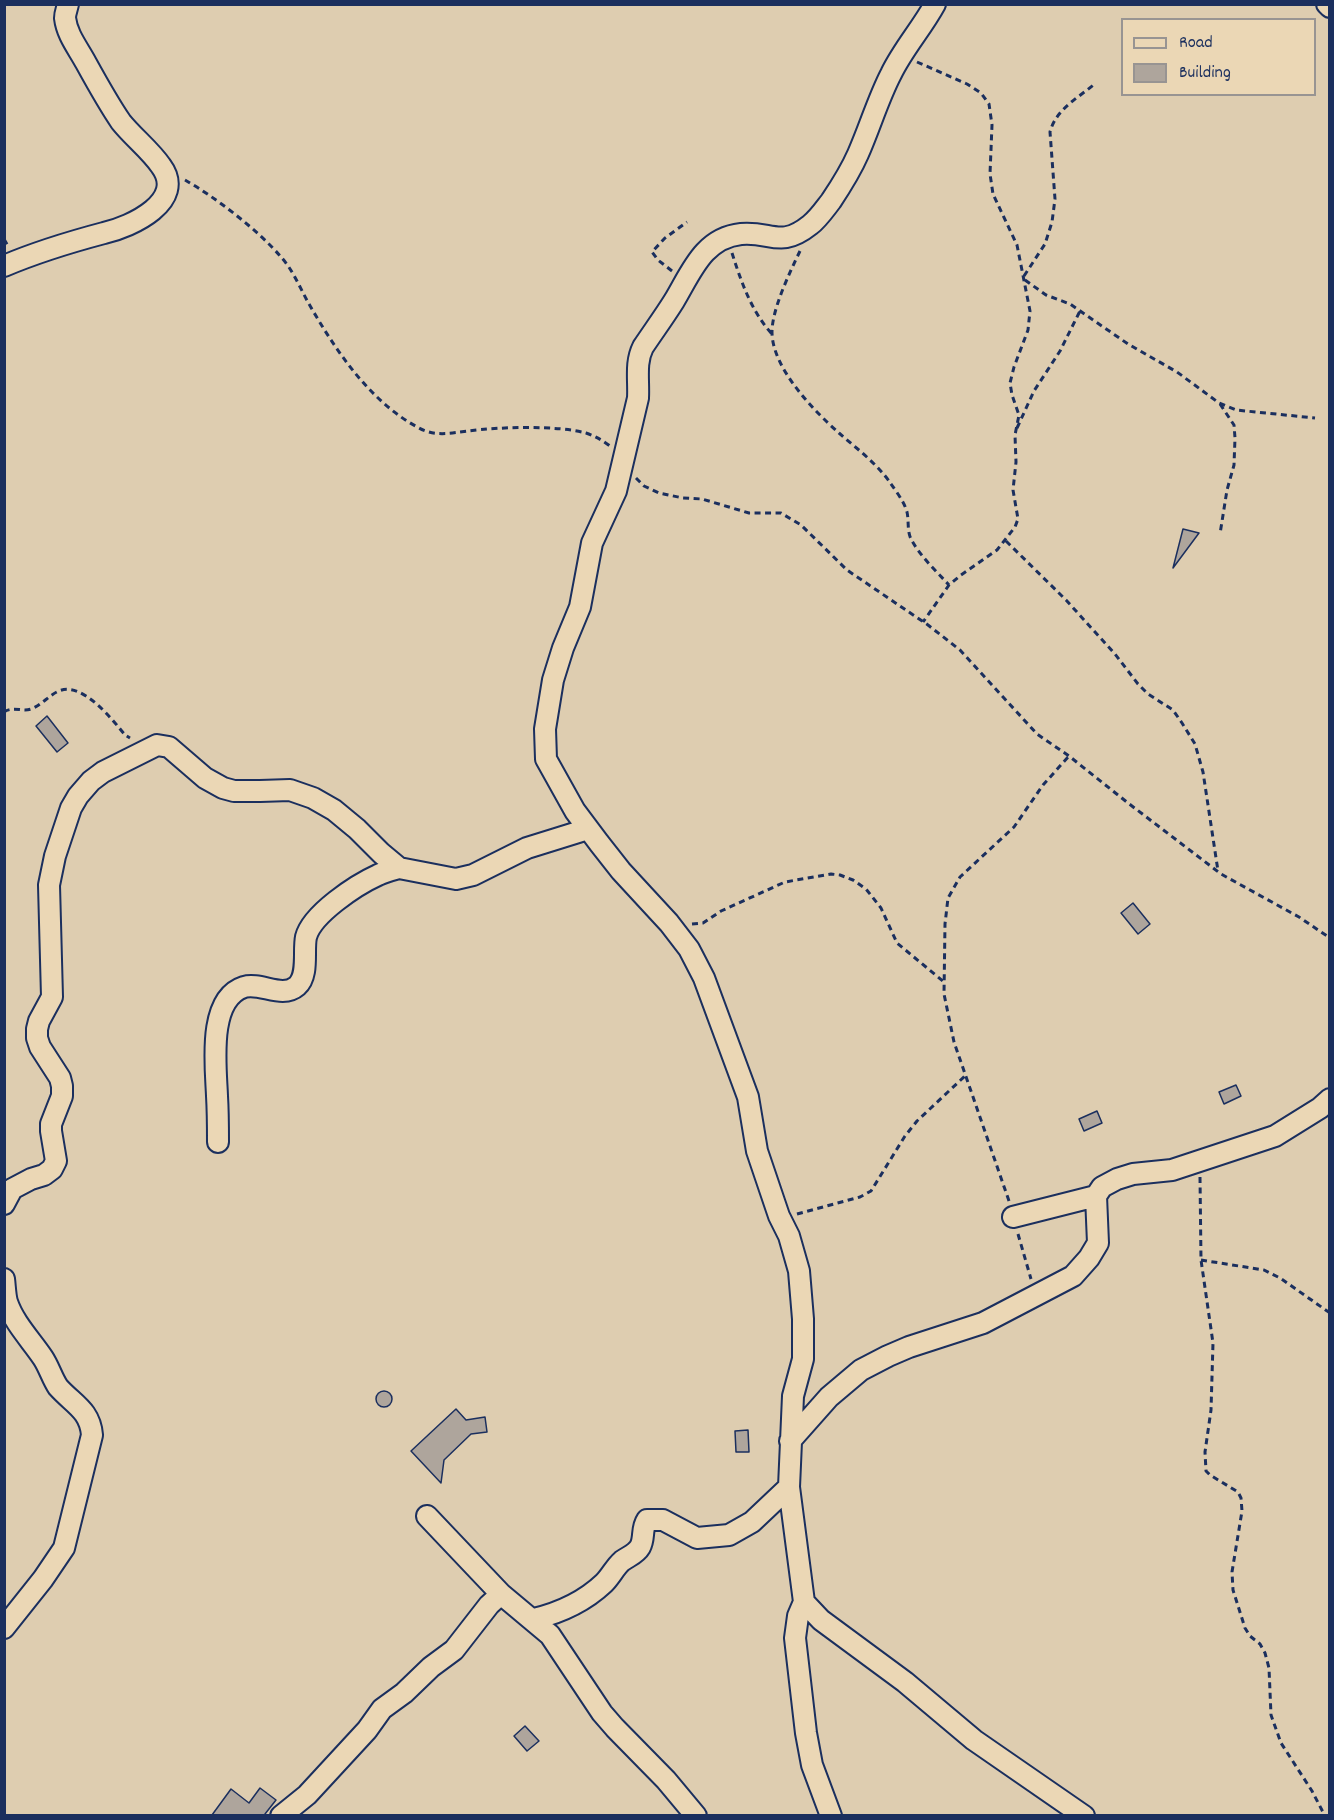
<!DOCTYPE html>
<style>
body{margin:0}
#map{position:relative;width:1334px;height:1820px;overflow:hidden;background:#decdb0;font-family:Dekko,sans-serif}
canvas{display:block}
.frame{position:absolute;inset:0;border:6px solid #1b2f5e;pointer-events:none}
.legend{position:absolute;left:1121px;top:18px;width:195px;height:78px;box-sizing:border-box;background:#ebd7b5;border:2px solid #989492;margin:0;padding:8px 10px;list-style:none;font-size:18px;color:#1b2f5e}
.legend li{display:flex;align-items:center;gap:12px;height:30px}
.legend b{width:30px;border:2px solid #989492}
</style>
<div id="map">
<canvas width="1334" height="1820"></canvas>
<div class="frame"></div>
<ul class="legend">
<li><b style="height:8px;background:#ebd7b5"></b>Road</li>
<li><b style="height:16px;background:#aea59c"></b>Building</li>
</ul>
</div>
<script>
const c = document.querySelector('canvas').getContext('2d');
c.lineJoin = 'round';
function paint(path, color) { c.fillStyle = color; c.fill(path, 'evenodd'); }
function stroke(path, color, width, dash) { c.strokeStyle = color; c.lineWidth = width; c.lineCap = dash ? 'butt' : 'round'; c.setLineDash(dash || []); c.stroke(path); }
const building = new Path2D(`
 M 1183,529 L 1199,533 L 1173,568 Z
 M 47,716 L 68,743 L 57,752 L 36,726 Z
 M 1133,903 L 1150,924 L 1138,934 L 1121,913 Z
 M 1236,1085 L 1241,1096 L 1224,1104 L 1219,1092 Z
 M 1097,1111 L 1102,1123 L 1084,1131 L 1079,1119 Z
 M376 1399a8 8 0 1 1 16 0a8 8 0 1 1-16 0Z
 M 456,1409 L 466,1420 L 485,1417 L 487,1432 L 471,1434 L 444,1460 L 441,1483 L 411,1451 Z
 M 748,1430 L 749,1452 L 736,1452 L 735,1431 Z
 M 525,1726 L 539,1741 L 527,1751 L 514,1736 Z
 M 260,1788 L 276,1800 L 265,1814 L 266,1815 L 212,1815 L 231,1789 L 249,1803 Z`);
const path = new Path2D(`
 M 917,62 L 967,84 L 981,93 L 989,104 L 992,125 L 990,174 L 993,194 L 1017,245 L 1030,311 L 1028,330 L 1014,367 L 1010,383 L 1012,395 L 1019,415 L 1015,435 L 1016,462 L 1013,490 L 1018,519 L 1015,527 L 997,550 L 961,575 L 949,585 L 923,622
 M 185,180 C 215,197 258,230 281,257 C 293,270 300,288 309,304 C 336,351 370,402 419,428 C 436,437 450,433 468,431 C 499,427 556,425 586,433 C 595,436 602,440 610,446
 M 4,239 L 8,246
 M 800,251 C 790,272 772,309 772,332 C 772,368 814,411 839,433 C 856,448 875,462 889,481 C 895,490 904,501 907,512 C 909,521 907,531 911,539 C 920,556 936,571 949,585
 M 732,253 C 741,281 751,311 772,334
 M 672,271 L 658,260 L 652,252 L 665,238 L 687,222
 M 1024,276 L 1045,244 L 1052,222 L 1055,199 L 1050,132 C 1056,109 1078,98 1096,83
 M 1025,280 L 1046,295 L 1070,304 L 1128,344 L 1177,372 L 1219,403 L 1236,410 L 1315,418
 M 1220,404 L 1234,425 L 1235,438 L 1234,465 L 1227,490 L 1220,534
 M 1017,428 L 1034,391 L 1060,351 L 1080,311
 M 636,478 L 644,486 L 659,493 L 683,498 L 702,499 L 749,513 L 781,513 L 801,525 L 847,570 L 928,625 L 960,650 L 1037,734 L 1069,756 L 1128,803 L 1221,874 L 1299,917 L 1330,938
 M 1006,541 L 1066,600 L 1115,654 L 1138,684 L 1148,694 L 1173,710 L 1182,723 L 1195,744 L 1203,772 L 1218,871
 M 4,712 C 13,706 22,712 31,709 C 42,705 49,695 59,691 C 82,681 112,719 125,735 L 130,738
 M 692,924 L 703,923 L 721,911 L 785,882 L 831,874 L 840,875 L 853,880 L 866,889 L 881,908 L 897,943 L 944,982
 M 1200,1177 L 1201,1260 L 1213,1343 L 1211,1410 L 1205,1452 L 1206,1471 L 1210,1475 L 1238,1492 L 1241,1498 L 1242,1511 L 1232,1572 L 1233,1590 L 1245,1628 L 1250,1636 L 1260,1644 L 1265,1653 L 1269,1668 L 1271,1715 L 1281,1743 L 1312,1791 L 1325,1816
 M 1009,1201 L 954,1042 L 944,994 L 945,924 L 948,898 L 960,877 L 1014,827 L 1043,785 L 1069,756
 M 797,1214 L 860,1197 L 871,1191 L 905,1136 L 917,1121 L 966,1075
 M 1018,1234 L 1031,1279
 M 1201,1260 L 1264,1270 L 1280,1278 L 1330,1313`);
const minor = new Path2D(`
 M 935,4 C 922,28 903,49 891,74 C 878,99 870,127 858,154 C 851,170 841,186 831,201 C 824,210 818,219 810,225 C 780,249 771,231 741,234 C 703,238 691,273 674,301 C 664,317 653,332 643,347 C 635,363 639,380 638,398 L 616,491 L 592,543 L 580,607 L 563,648 L 553,680 L 545,729 L 546,759 L 575,811 L 599,843 L 621,871 L 669,923 L 689,949 L 704,978 L 748,1097 L 757,1151 L 779,1216 L 789,1236 L 799,1271 L 803,1319 L 803,1359 L 793,1396 L 789,1487 L 804,1602 L 821,1620 L 905,1682 L 974,1740 L 1084,1816
 M 1327,4 L 1330,7
 M 4,266 C 37,252 70,242 104,233 C 131,227 187,201 161,166 C 150,150 133,137 121,122 C 108,103 97,83 86,63 C 78,48 67,35 65,18 C 65,13 67,9 68,4
 M 218,1142 C 218,1127 218,1112 217,1096 C 216,1067 207,999 244,987 C 261,982 282,999 297,986 C 309,975 303,951 306,937 C 312,914 356,885 378,875 C 384,872 392,870 399,868
 M 4,1204 L 12,1189 L 31,1179 L 44,1175 L 52,1169 L 56,1161 L 51,1131 L 51,1124 L 62,1096 L 62,1086 L 60,1078 L 40,1047 L 37,1038 L 37,1029 L 39,1021 L 52,997 L 49,885 L 55,856 L 71,808 L 78,796 L 91,781 L 103,772 L 157,745 L 169,747 L 205,778 L 223,788 L 234,791 L 260,791 L 290,790 L 313,798 L 334,810 L 357,829 L 381,853 L 399,868 L 456,879 L 473,875 L 527,848 L 588,829
 M 1013,1217 L 1096,1196
 M 4,1279 C 5,1286 5,1295 7,1302 C 14,1323 31,1340 43,1358 C 49,1367 52,1378 58,1387 C 73,1404 90,1410 92,1435 L 64,1548 L 43,1579 L 4,1628
 M 790,1441 L 829,1397 L 861,1370 L 888,1356 L 909,1347 L 983,1323 L 1073,1276 L 1089,1258 L 1098,1243 L 1096,1196 L 1102,1187 L 1117,1179 L 1133,1174 L 1172,1170 L 1275,1136 L 1320,1108 L 1330,1099
 M 427,1516 L 501,1594 L 550,1635 L 602,1713 L 615,1728 L 666,1780 L 696,1816
 M 804,1602 L 798,1616 L 795,1638 L 806,1733 L 812,1765 L 831,1816
 M 534,1619 C 559,1613 585,1601 604,1583 C 611,1576 615,1567 622,1561 C 629,1556 636,1554 640,1547 C 645,1538 641,1529 647,1520 L 663,1520 L 697,1538 L 729,1535 L 752,1522 L 789,1487
 M 281,1816 L 307,1795 L 367,1730 L 382,1709 L 404,1693 L 431,1667 L 454,1650 L 489,1605 L 501,1594`);
paint(building, '#aea59c');
stroke(building, '#1b2f5e', 1.5);
stroke(minor, '#1b2f5e', 24);
stroke(path, '#1b2f5e', 3, [6, 4.5]);
stroke(minor, '#ebd7b5', 20);
</script>
